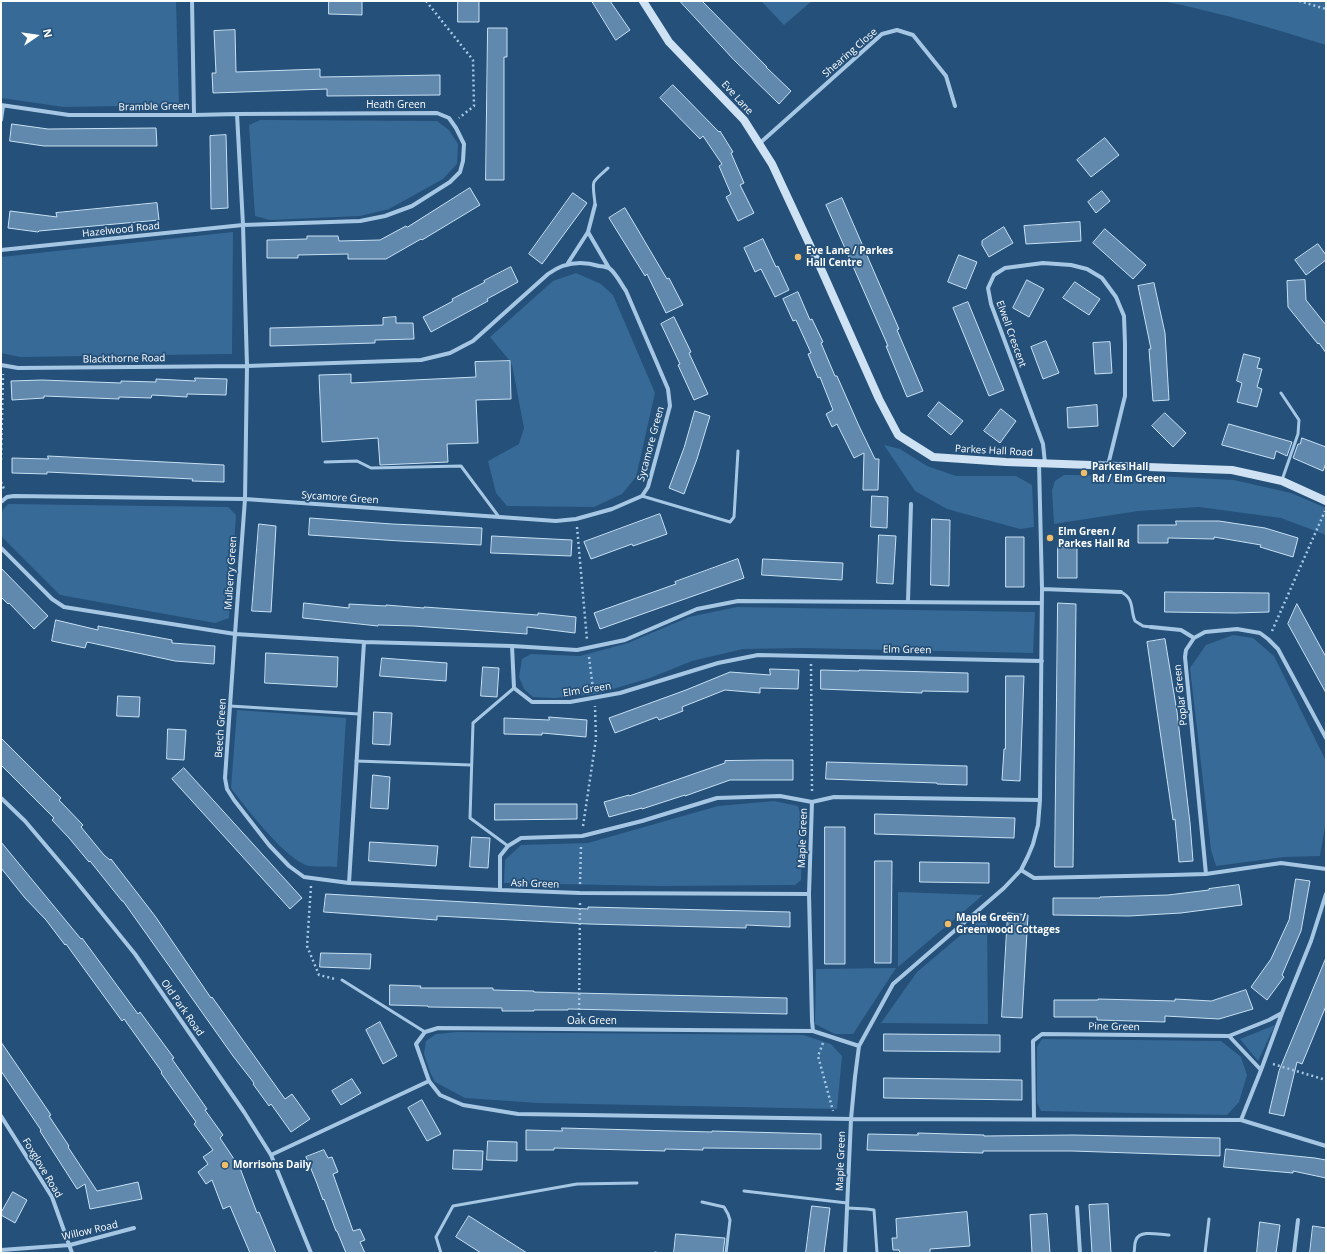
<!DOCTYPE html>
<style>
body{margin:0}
#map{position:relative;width:1327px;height:1254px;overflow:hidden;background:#245079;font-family:"Open Sans",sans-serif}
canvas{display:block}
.frame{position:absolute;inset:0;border:2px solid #fff;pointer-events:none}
.north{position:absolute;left:16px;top:16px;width:40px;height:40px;-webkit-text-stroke:3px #245079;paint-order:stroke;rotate:77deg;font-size:11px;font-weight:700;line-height:16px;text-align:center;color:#fff}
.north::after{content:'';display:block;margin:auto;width:14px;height:18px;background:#fff;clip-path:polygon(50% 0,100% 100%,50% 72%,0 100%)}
</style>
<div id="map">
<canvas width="1327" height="1254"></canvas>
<div class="frame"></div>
<div class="north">N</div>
</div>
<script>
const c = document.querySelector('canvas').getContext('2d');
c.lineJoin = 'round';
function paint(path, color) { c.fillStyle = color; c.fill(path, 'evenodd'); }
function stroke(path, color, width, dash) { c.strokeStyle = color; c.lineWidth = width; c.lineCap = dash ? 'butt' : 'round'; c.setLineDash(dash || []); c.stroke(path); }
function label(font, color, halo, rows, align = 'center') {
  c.font = font + ' "Open Sans",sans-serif'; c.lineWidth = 3.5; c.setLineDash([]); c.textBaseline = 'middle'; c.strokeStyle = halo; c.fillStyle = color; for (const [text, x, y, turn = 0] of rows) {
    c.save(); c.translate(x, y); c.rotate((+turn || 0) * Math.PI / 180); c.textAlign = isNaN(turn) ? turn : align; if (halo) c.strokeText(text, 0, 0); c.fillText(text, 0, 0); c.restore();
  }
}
const green = new Path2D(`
 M 1,1 L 176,1 L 179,105 L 64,107 L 1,98 Z
 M 761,1 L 812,1 L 784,25 Z
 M 1162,1 L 1326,1 L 1326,45 C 1272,28 1218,12 1162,1 Z
 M 260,120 L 437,121 L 449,130 L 458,144 L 457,164 L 443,179 L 389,209 L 360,216 L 270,220 L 255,216 L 249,125 Z
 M 233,232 L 232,354 L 20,357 L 1,353 L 1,257 Z
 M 576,273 L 601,284 L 613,295 L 655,393 L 636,477 L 622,494 L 594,507 L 507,506 L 496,493 L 488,461 L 519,444 L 524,428 L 512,365 L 510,361 L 490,337 L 553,281 Z
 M 884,445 L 900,449 L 927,466 L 956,476 L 1016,476 L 1032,485 L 1034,527 L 1020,529 L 947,509 L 915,491 Z
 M 1064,475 L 1157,476 L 1234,480 L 1291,493 L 1326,508 L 1326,535 L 1281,518 L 1199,507 L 1138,511 L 1054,524 L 1052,490 L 1055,481 Z
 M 8,504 L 228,507 L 236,515 L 229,618 L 215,623 L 60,595 L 1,536 L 1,512 Z
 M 737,607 L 1035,612 L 1033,653 L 803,648 L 743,649 L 692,661 L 650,678 L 596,694 L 555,698 L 533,697 L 524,689 L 519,677 L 522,659 L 531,654 L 580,656 L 628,643 L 689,617 Z
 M 1233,635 L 1253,638 L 1274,656 L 1326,761 L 1326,821 L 1320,856 L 1284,857 L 1216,866 L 1211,850 L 1190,668 L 1206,645 Z
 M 237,710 L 346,718 L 337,867 C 328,866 318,867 309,866 C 287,861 245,807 231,788 Z
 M 774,801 L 798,806 L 802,820 L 801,880 L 795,885 L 659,886 L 504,883 L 505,860 L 521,845 L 588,843 L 718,806 Z
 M 898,892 L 983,895 L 898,967 Z
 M 987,913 L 988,1024 L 881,1023 L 917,972 Z
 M 896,968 L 853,1034 L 835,1034 L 815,1024 L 816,969 Z
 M 1275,1025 L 1258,1061 L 1240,1039 Z
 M 457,1032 L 803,1035 L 831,1044 L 842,1056 L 837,1109 L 538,1103 L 465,1098 L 435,1082 L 430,1072 L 424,1054 L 426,1041 L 436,1034 Z
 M 1042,1039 L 1221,1041 L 1241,1057 L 1247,1075 L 1239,1102 L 1227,1115 L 1041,1111 L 1037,1103 L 1037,1047 Z`);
const building = new Path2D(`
 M 329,1 L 362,1 L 362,15 L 329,14 Z
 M 458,1 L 479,1 L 479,22 L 458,22 Z
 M 592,1 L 610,1 L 630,30 L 616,40 Z
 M 680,1 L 702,1 L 767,67 L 766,67 L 791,91 L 779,104 L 734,60 Z
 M 488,28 L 507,28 L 507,57 L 504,57 L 504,180 L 486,180 Z
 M 235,30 L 236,72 L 320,69 L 320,77 L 440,75 L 440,95 L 327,96 L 327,89 L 213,93 L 212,73 L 216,73 L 214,31 Z
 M 673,85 L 719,132 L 720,131 L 733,152 L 731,153 L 744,183 L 740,185 L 754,213 L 738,221 L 726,197 L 731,194 L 719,166 L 722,164 L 703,136 L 700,139 L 660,98 Z
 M 12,124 L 48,129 L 156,128 L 157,146 L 44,146 L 10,141 Z
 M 226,135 L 228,208 L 211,209 L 210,136 Z
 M 1105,138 L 1119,155 L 1091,177 L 1077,160 Z
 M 470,188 L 480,205 L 422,240 L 421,239 L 386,259 L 348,259 L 348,254 L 298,255 L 298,258 L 267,258 L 267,240 L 307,239 L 307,236 L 338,236 L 339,241 L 380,240 L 406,226 L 407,227 Z
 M 1102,191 L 1110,201 L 1096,213 L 1088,202 Z
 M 573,193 L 587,203 L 542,264 L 529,254 Z
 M 842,198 L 899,329 L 897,330 L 923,391 L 907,397 L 886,346 L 888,346 L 826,205 Z
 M 157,203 L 159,220 L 39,231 L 38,232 L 8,228 L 10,211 L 57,217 L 56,213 Z
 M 625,208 L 667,279 L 669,278 L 683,305 L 666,313 L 647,274 L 645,276 L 609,218 Z
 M 1080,222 L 1081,241 L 1026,244 L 1024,226 Z
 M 1004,227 L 1013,243 L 989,257 L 982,245 L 982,241 Z
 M 1105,229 L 1146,265 L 1133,279 L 1093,243 Z
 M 763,239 L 776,267 L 778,266 L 789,290 L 775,297 L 761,269 L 755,272 L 744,248 Z
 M 1318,244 L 1326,255 L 1326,260 L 1306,275 L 1295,260 Z
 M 959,255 L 977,262 L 966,289 L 948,282 Z
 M 511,267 L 518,282 L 487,299 L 488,301 L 431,332 L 423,317 L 453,301 L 452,299 L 485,282 L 484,281 Z
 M 1027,280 L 1044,289 L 1029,317 L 1013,308 Z
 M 1305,280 L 1306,300 L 1326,325 L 1326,353 L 1319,343 L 1318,344 L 1288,307 L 1287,281 Z
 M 1075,282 L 1100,299 L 1089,315 L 1063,298 Z
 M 1154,283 L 1165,333 L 1169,400 L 1153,401 L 1149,349 L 1151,349 L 1138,286 Z
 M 798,292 L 810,320 L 812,319 L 823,342 L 821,343 L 835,376 L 837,376 L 859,426 L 875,459 L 879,459 L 878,490 L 863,490 L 864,453 L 854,458 L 837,424 L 832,427 L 826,414 L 833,410 L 820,377 L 818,378 L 808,354 L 811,353 L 796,320 L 793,321 L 783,299 Z
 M 968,302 L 1004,390 L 989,396 L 953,308 Z
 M 396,317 L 396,323 L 413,323 L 414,339 L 375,340 L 375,343 L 270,346 L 270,328 L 383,325 L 383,318 Z
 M 674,317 L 691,352 L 689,353 L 708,394 L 694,400 L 678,365 L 680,364 L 661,324 Z
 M 1046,341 L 1059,373 L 1043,379 L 1031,347 Z
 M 1110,342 L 1112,373 L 1095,374 L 1093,343 Z
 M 1244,354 L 1260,358 L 1257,368 L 1262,369 L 1257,387 L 1262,389 L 1257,407 L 1237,402 L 1242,383 L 1237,381 Z
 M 510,361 L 511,399 L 476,400 L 478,443 L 447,444 L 448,462 L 380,465 L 378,438 L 322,442 L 319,375 L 351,374 L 351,383 L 476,377 L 475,362 Z
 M 195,378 L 227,379 L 226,395 L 187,394 L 187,397 L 152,395 L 151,398 L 119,397 L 119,399 L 44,396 L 44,398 L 12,400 L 11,381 L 42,380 L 121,383 L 121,381 L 156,382 L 156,379 L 195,381 Z
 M 939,402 L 963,421 L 951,435 L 928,416 Z
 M 1097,405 L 1098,426 L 1068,428 L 1067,408 Z
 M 1001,409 L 1016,421 L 1000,443 L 984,431 Z
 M 695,411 L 710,416 L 697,459 L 684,494 L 669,488 L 684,448 Z
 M 1165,413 L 1186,433 L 1173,447 L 1152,426 Z
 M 1229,424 L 1292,442 L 1287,456 L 1276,451 L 1274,459 L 1222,445 Z
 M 1302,438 L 1326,447 L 1326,463 L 1323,471 L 1293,458 L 1298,444 L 1300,444 Z
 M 48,456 L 224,465 L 224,482 L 192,481 L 193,479 L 47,472 L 47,474 L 12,473 L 12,458 L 48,459 Z
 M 872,496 L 888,497 L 887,528 L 871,527 Z
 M 660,514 L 667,534 L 633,546 L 632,544 L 591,559 L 584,542 Z
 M 310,518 L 392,524 L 482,528 L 481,545 L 400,541 L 309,535 Z
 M 932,519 L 950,520 L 949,586 L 931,585 Z
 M 1176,521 L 1219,521 L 1265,528 L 1298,538 L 1293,557 L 1260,547 L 1261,545 L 1214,537 L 1214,539 L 1168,538 L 1168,543 L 1138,543 L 1138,525 L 1176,525 Z
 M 259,524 L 276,526 L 271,612 L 252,611 Z
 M 879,535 L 896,536 L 893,584 L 877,583 Z
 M 492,536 L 572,540 L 571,556 L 491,553 Z
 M 1006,537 L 1024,537 L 1024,587 L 1006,587 Z
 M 1058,546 L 1077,546 L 1077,578 L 1058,578 Z
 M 738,559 L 744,578 L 600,629 L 594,613 L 676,584 L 675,582 Z
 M 763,559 L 843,563 L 842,580 L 762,575 Z
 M 1,568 L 48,616 L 34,629 L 9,603 L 8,604 L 1,597 Z
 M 1165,592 L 1269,593 L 1269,612 L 1235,613 L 1165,612 Z
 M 304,603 L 349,608 L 349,604 L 386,606 L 386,605 L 424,608 L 424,607 L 538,615 L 538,613 L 576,617 L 575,633 L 527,627 L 527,634 L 414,626 L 378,625 L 378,626 L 303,618 Z
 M 1058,603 L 1076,604 L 1073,867 L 1055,867 Z
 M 1297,604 L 1326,657 L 1326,693 L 1288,624 Z
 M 56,620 L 98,630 L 98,626 L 172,640 L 172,643 L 215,646 L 214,664 L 175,661 L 87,642 L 85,648 L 52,641 Z
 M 1165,639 L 1177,712 L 1190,823 L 1193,861 L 1179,862 L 1175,819 L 1173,820 L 1147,642 Z
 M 266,653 L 338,657 L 337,687 L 265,683 Z
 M 382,658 L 447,663 L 446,681 L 380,676 Z
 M 483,667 L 499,668 L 497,697 L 481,696 Z
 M 770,669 L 799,670 L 798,689 L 760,688 L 760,693 L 725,690 L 682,707 L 683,711 L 659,720 L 657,717 L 615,733 L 609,718 L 686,690 L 730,672 L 770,675 Z
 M 821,670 L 859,671 L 859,670 L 968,673 L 968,692 L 922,691 L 922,693 L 821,689 Z
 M 1006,676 L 1024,676 L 1020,781 L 1002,780 L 1004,749 L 1005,749 Z
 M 118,696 L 140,697 L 139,717 L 117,716 Z
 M 374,712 L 392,713 L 390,745 L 373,744 Z
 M 549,717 L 587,720 L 586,737 L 542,733 L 542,735 L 504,734 L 504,718 L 549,720 Z
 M 168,729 L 186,730 L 184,760 L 167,759 Z
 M 1,738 L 61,798 L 59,800 L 83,825 L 81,827 L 104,855 L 110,860 L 111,859 L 155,916 L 211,998 L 212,997 L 285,1099 L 292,1094 L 310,1119 L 291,1132 L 271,1104 L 269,1106 L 253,1084 L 254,1083 L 233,1056 L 123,901 L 122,901 L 90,861 L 89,862 L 69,838 L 52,820 L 54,818 L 1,765 Z
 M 763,760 L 793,760 L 793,780 L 730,780 L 685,796 L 685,795 L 642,809 L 642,808 L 609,817 L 604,802 L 629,795 L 629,796 L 679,779 L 725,763 L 725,761 Z
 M 827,762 L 967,766 L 967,785 L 937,784 L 937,783 L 826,779 Z
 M 184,768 L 302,898 L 290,909 L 172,779 Z
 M 373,775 L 390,777 L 388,809 L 371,808 Z
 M 495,804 L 577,804 L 577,819 L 495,820 Z
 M 875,814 L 1015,818 L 1014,838 L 875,834 Z
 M 825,827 L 845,827 L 845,964 L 825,964 Z
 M 472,837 L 490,838 L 488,868 L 470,867 Z
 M 1,842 L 81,939 L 82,938 L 138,1014 L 140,1012 L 174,1058 L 172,1059 L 207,1109 L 205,1110 L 223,1135 L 220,1138 L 240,1168 L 257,1213 L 259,1212 L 276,1253 L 250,1253 L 230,1206 L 223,1209 L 212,1180 L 206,1184 L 198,1172 L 208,1164 L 203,1157 L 213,1150 L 194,1124 L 196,1122 L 161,1073 L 162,1072 L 124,1019 L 122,1021 L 66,944 L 65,945 L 46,920 L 25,898 L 1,868 Z
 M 370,842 L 438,846 L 436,866 L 369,861 Z
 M 875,861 L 892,861 L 891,963 L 875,963 Z
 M 920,862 L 989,863 L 989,883 L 920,882 Z
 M 1296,879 L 1310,881 L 1301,931 L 1282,975 L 1284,977 L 1267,1000 L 1251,987 L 1271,959 L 1289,920 Z
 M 1239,885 L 1242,905 L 1181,913 L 1129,916 L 1053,915 L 1053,898 L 1100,898 L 1100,897 L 1168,895 L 1209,890 L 1209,889 Z
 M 326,894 L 588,909 L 588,907 L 790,912 L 790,927 L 746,925 L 746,928 L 588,924 L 437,916 L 437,920 L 324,912 Z
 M 1008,913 L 1028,915 L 1022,1018 L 1002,1017 Z
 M 321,953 L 371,954 L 370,969 L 320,967 Z
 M 1326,958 L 1326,1006 L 1302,1064 L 1297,1062 L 1284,1116 L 1269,1113 L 1279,1071 Z
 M 390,985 L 421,986 L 420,988 L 493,988 L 493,990 L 534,991 L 534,992 L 787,998 L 787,1014 L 568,1009 L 568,1010 L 534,1010 L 534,1011 L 502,1011 L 502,1008 L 428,1007 L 428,1006 L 390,1005 Z
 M 1246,990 L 1253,1009 L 1219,1019 L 1165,1016 L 1165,1022 L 1097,1020 L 1097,1017 L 1054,1017 L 1054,1000 L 1098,1000 L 1098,999 L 1175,1001 L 1175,999 L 1211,1001 Z
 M 380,1022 L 397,1056 L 383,1064 L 366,1030 Z
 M 884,1034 L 1000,1035 L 1000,1052 L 884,1051 Z
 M 1,1042 L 51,1115 L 49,1116 L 69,1146 L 68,1147 L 97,1191 L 138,1182 L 142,1199 L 90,1209 L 85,1184 L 77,1189 L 40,1131 L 41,1130 L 1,1071 Z
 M 884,1078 L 1022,1080 L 1022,1100 L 884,1098 Z
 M 352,1079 L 361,1093 L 341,1105 L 332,1091 Z
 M 422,1100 L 441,1134 L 427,1141 L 408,1108 Z
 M 562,1128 L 712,1132 L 712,1131 L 821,1134 L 821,1149 L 703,1148 L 703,1150 L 665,1149 L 665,1151 L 554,1148 L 554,1150 L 526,1150 L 526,1130 L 562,1131 Z
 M 918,1133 L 984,1135 L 984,1136 L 1073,1135 L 1220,1138 L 1220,1156 L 1072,1151 L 983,1151 L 983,1153 L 867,1150 L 868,1134 L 918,1135 Z
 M 488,1141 L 517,1142 L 517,1161 L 487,1160 Z
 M 1226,1149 L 1315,1158 L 1326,1160 L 1326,1178 L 1293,1171 L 1293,1173 L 1224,1167 Z
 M 324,1150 L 328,1158 L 332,1157 L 338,1172 L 333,1174 L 353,1231 L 360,1229 L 365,1240 L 360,1242 L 365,1253 L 346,1253 L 337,1231 L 336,1231 L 324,1199 L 323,1200 L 316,1181 L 306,1157 Z
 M 454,1150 L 483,1151 L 482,1170 L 453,1169 Z
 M 13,1192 L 27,1200 L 15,1223 L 1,1215 L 1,1213 Z
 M 1108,1204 L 1111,1253 L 1092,1253 L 1089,1205 Z
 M 812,1206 L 830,1208 L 824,1253 L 806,1253 Z
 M 967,1212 L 970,1246 L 930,1249 L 930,1253 L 900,1253 L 899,1250 L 893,1250 L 892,1238 L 897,1238 L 896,1219 Z
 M 1047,1214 L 1050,1253 L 1032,1253 L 1030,1215 Z
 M 469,1216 L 527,1253 L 481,1253 L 456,1237 Z
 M 1260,1222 L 1280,1225 L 1276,1253 L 1257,1253 Z
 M 1313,1226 L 1326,1228 L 1326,1253 L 1310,1253 Z
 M 676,1234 L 725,1238 L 723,1253 L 674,1253 Z`);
const path = new Path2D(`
 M 426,1 L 473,60 L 474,106 L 459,118
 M 1299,1 L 1326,9
 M 1,460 L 3,374
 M 1,482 L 4,489
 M 577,527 L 587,640
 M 1272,631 L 1325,511
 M 589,657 L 593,689
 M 811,664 L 812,793
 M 583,826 L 596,739 L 595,706
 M 580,884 L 581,845
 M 311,886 L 307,946 L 319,975 L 335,979
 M 579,1020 L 580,901
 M 823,1043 L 818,1056 L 833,1111
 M 1273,1064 L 1326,1080`);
const lane = new Path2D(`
 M 595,205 C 595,199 592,187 594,182 C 597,177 604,172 608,168
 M 1281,393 L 1299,420 L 1298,434 L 1282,480
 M 325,462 L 357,461 L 371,468 L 461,466 L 499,517
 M 642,496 L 730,522 L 734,517 L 738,451
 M 1121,592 C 1135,599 1130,610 1135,621 L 1143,626 L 1151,627
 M 230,706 L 359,714
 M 356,761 L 471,765
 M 508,846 L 470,818 L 473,723 L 514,688
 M 342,980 L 425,1032
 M 744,1191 L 847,1203
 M 702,1202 L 724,1207 L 728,1214 L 730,1220 L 726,1253
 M 847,1208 L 867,1209 L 874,1210 L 877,1253
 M 441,1253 L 436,1237 L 453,1206 L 577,1184 L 637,1183
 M 655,1253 L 656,1253
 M 1134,1253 C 1135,1249 1134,1244 1136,1240 C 1140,1229 1160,1235 1169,1235
 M 1205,1253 L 1209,1219`);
const street = new Path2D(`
 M 1,105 L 69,115 L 194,115 L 192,1
 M 194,115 L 237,114
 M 1,120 L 3,106
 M 760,143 L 882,34 L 897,30 L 913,35 L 946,76 L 955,106
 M 588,232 L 609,268
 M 1,250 L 243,225 L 360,221 L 385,216 L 412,206 L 450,182 L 460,172 L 463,161 L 464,144 L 456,128 L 449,118 L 437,113 L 237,114 L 243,225 L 247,366 L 245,499 L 556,521 L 576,519 L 612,509 L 642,496 L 648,487 L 670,406 L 668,389 L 626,291 C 621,284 616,273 609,268 C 606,267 602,266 599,266 C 580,260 564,262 548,274 L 473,341 L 450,353 L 421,360 L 247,366 L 18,368 L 1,365
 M 568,263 L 588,232 L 595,205
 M 1045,463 L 1043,444 L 991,304 L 988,288 L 994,275 L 1005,268 L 1043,263 L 1071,265 L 1087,269 L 1102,278 L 1116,297 L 1124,316 L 1125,344 L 1125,396 L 1108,465
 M 1,502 L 7,497 L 14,496 L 245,499 L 235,634 L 64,607 L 52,599 L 1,548
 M 1042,589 L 1121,592
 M 908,601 L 911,504
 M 1151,627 L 1181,630 L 1194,638
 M 1042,661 L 758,655 L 718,663 L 620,693 L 570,702 L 532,702 L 514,688 L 512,646 L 577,650 L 625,640 L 697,609 L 738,601 L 1042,603
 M 1,798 L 25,821 L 75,880 L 135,954 L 244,1112 L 271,1155 L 311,1253
 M 1021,870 L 1034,878 L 1172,875 L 1206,874 L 1281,863 L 1326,869
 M 1206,874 L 1185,657 L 1186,650 L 1194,638 L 1205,632 L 1237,629 L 1260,633 L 1268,639 L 1278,649 L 1326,738
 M 349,883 L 364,642
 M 500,890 L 349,883 L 304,877 L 289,866 L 269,845 L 234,800 L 227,789 L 225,778 L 235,634 L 364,642 L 512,646
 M 809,894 L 580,893 L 500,890 L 500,856 L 508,846 L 521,838 L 582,836 L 642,821 L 717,798 L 780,796 L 812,802
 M 1229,1036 L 1269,1020 L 1282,1013
 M 859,1046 L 813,1031 L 812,1021 L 809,894 L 812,802 L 834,797 L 1040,800
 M 1261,1070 L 1282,1013 L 1311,941 L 1326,894
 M 429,1081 L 416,1044 L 425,1032 L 438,1028 L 813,1031
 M 1,1116 L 52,1197 L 72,1253
 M 1034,1119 L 1033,1041 L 1042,1034 L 1229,1036 L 1261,1070 L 1241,1120
 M 271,1155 L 429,1081 L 440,1095 L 463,1105 L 518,1114 L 851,1119 L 1241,1120 L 1326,1146
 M 1077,1207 L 1080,1253
 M 1,1250 L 70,1245 L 134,1228
 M 845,1253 L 851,1119 L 855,1077 L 859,1046 L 893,984 L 1004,888 L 1021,870 L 1028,856 L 1033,844 L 1038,825 L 1040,800 L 1042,589 L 1039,463
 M 1294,1253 L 1298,1220`);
const secondary = new Path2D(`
 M 643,1 L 669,42 L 744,120 L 772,164 L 822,271 L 879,399 L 898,435 L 933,457 L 1006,462 L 1232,470 L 1282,481 L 1326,501`);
const markers = [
 [798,257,4,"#efbd69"],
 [1084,473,4,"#efbd69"],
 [1050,538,4,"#efbd69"],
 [948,924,4,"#efbd69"],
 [225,1165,4,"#efbd69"]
];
const streetNames = [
 ["Shearing Close",850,53,-41],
 ["Eve Lane",737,98,48],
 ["Heath Green",396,105],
 ["Bramble Green",154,107,-1],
 ["Hazelwood Road",121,230,-6],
 ["Elwell Crescent",1011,334,70],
 ["Blackthorne Road",124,359,-1],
 ["Sycamore Green",651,444,-75],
 ["Parkes Hall Road",994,451,3],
 ["Sycamore Green",340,498,4],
 ["Mulberry Green",231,573,-86],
 ["Elm Green",907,650,1],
 ["Elm Green",587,690,-9],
 ["Poplar Green",1181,695,-96],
 ["Beech Green",221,728,-86],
 ["Maple Green",803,838,-88],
 ["Ash Green",535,884,2],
 ["Old Park Road",182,1008,55],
 ["Oak Green",592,1021],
 ["Pine Green",1114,1027,1],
 ["Maple Green",841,1161,-88],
 ["Foxglove Road",42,1168,59],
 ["Willow Road",90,1231,-13]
];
const poiNames = [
 ["Eve Lane / Parkes",806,251],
 ["Hall Centre",806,263],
 ["Parkes Hall",1092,467],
 ["Rd / Elm Green",1092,479],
 ["Elm Green /",1058,532],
 ["Parkes Hall Rd",1058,544],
 ["Maple Green /",956,918],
 ["Greenwood Cottages",956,930],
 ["Morrisons Daily",233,1165]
];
paint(green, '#376a97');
paint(building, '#6189ad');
stroke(building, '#c8e0f3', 1);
stroke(path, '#a6c7e4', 2.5, [2, 3]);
stroke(lane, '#a6c7e4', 3);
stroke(street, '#a6c7e4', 4);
stroke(secondary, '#cfe2f4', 8);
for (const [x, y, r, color] of markers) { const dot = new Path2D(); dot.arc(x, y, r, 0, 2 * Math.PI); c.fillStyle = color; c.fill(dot); stroke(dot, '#245079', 1.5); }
label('10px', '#fff', '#245079', streetNames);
label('bold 10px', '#fff', '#245079', poiNames, 'left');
</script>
